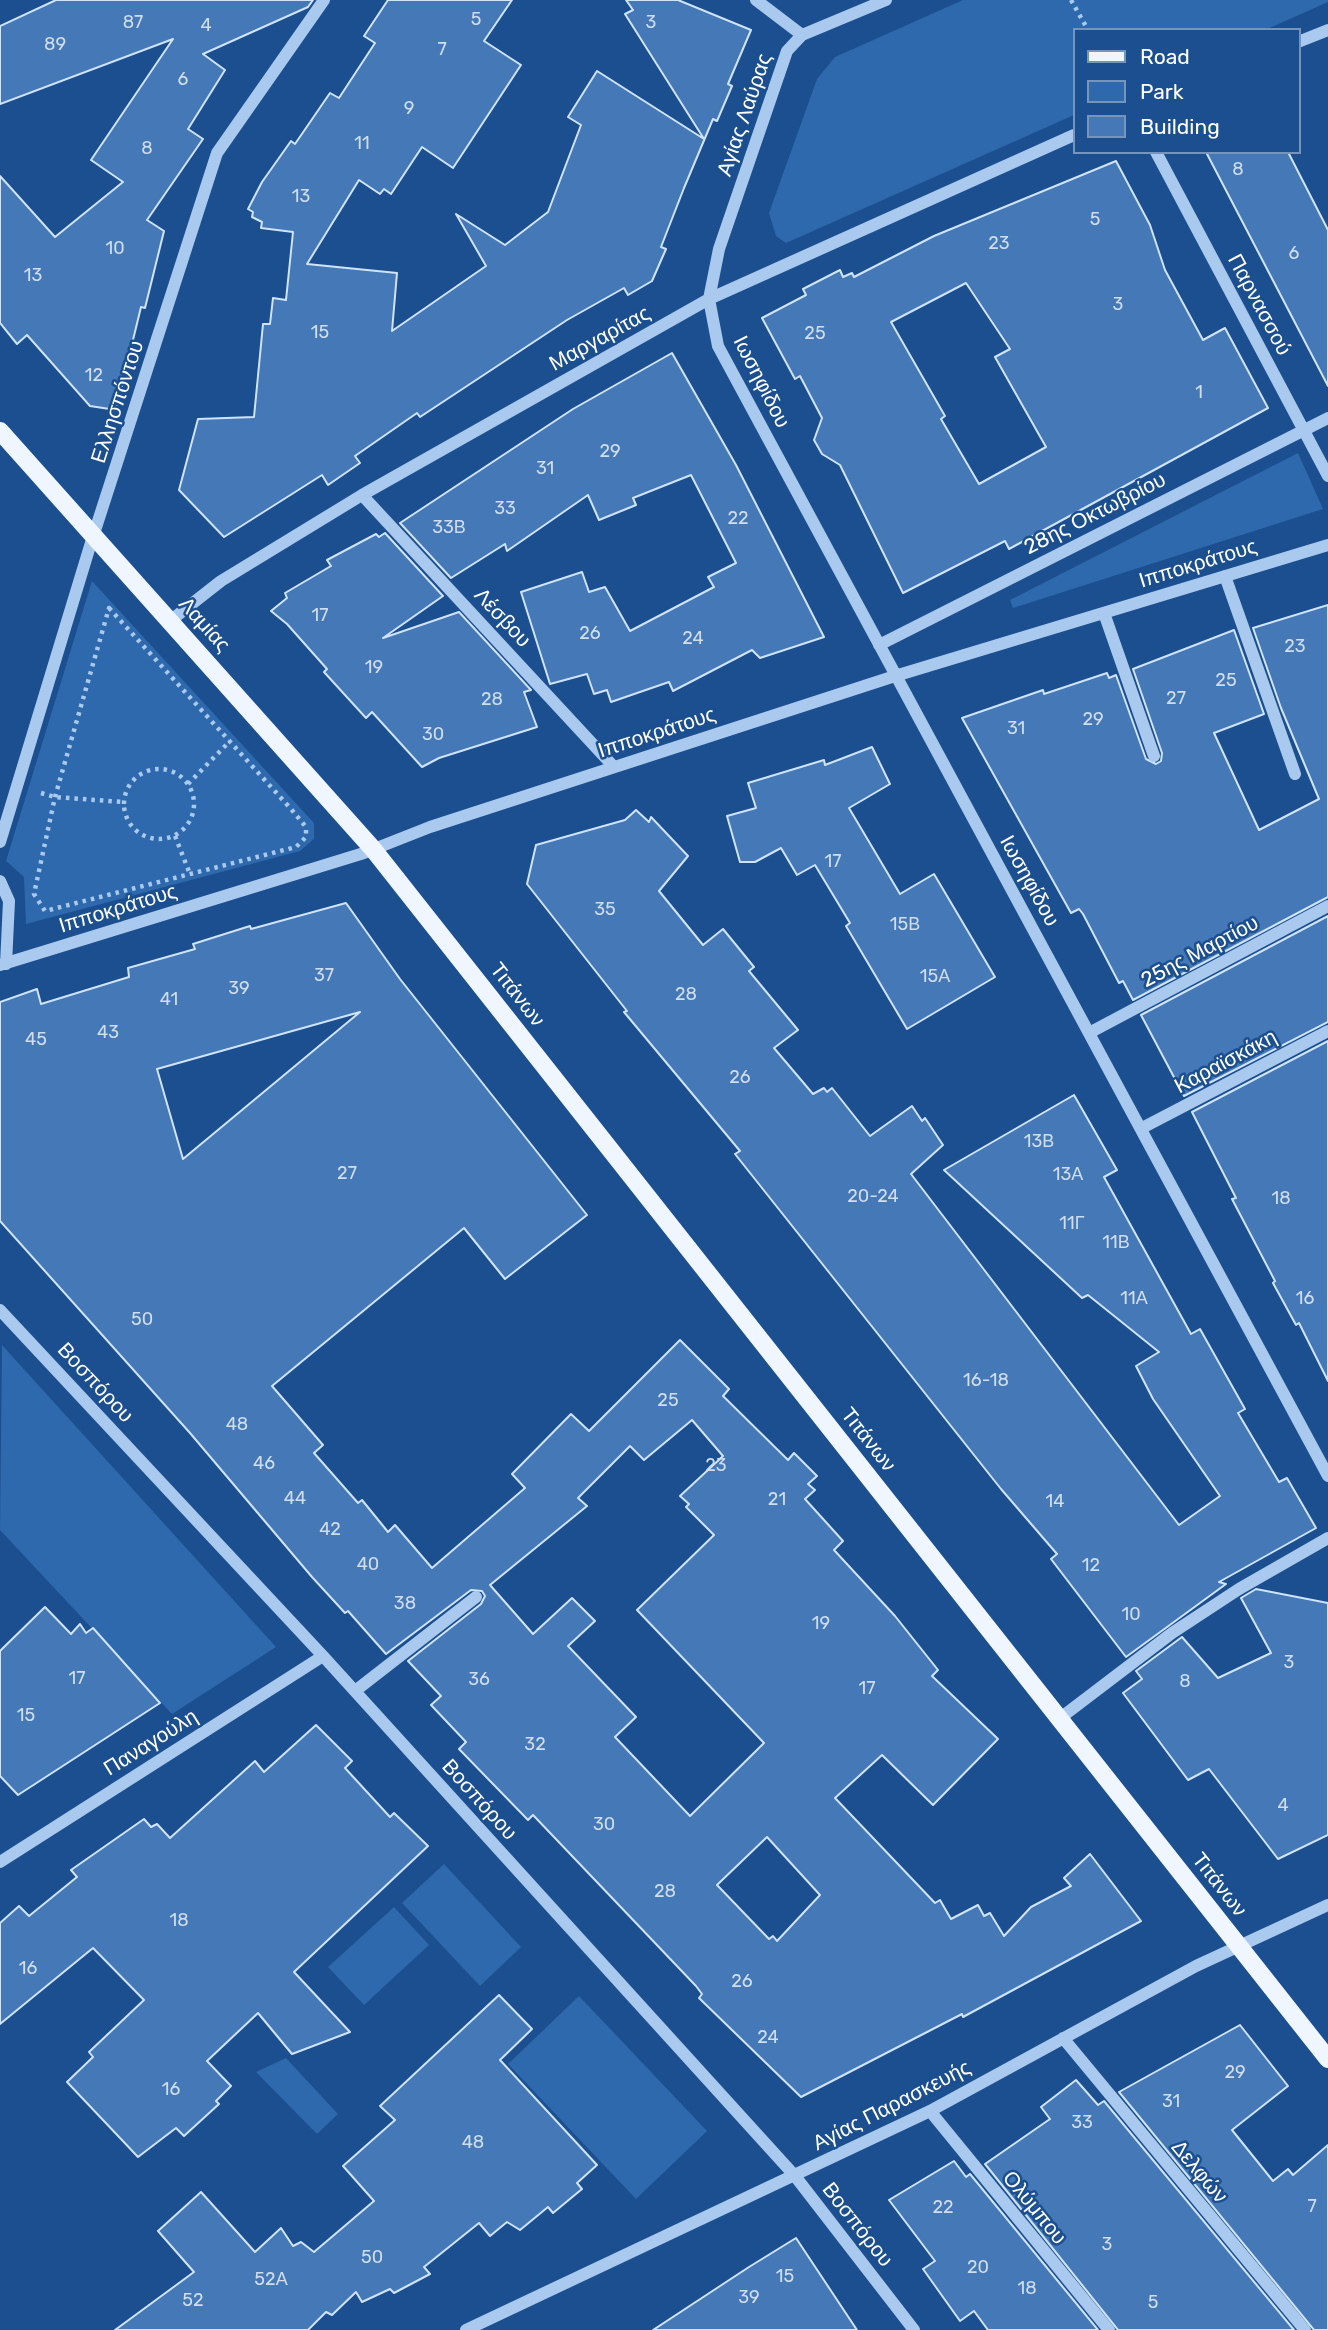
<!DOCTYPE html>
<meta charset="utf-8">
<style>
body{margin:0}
#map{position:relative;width:1328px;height:2330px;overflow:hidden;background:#1b4f8f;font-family:Rubik,sans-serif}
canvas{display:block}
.legend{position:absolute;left:1073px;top:28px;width:228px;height:126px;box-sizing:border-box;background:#1b4f8f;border:2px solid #7695bc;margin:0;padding:9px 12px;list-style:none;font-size:21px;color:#fff}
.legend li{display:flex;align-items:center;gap:14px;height:35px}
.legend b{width:35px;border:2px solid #7695bc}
</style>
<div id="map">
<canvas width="1328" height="2330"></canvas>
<ul class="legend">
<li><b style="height:9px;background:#f0f6ff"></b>Road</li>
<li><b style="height:19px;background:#2e69ad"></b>Park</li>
<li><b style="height:19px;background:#4478b7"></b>Building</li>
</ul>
</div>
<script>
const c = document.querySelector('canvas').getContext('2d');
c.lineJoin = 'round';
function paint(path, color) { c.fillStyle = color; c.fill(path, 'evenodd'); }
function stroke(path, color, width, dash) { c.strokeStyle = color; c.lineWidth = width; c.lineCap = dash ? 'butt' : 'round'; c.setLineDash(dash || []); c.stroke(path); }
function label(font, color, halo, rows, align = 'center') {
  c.font = font + ' Rubik,sans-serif'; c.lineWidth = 5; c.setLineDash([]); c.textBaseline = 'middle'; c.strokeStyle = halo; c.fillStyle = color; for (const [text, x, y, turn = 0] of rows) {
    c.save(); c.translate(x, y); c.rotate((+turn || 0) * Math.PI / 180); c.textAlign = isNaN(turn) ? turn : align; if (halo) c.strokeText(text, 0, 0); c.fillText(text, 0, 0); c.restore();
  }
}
const green = new Path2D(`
 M 963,0 L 1328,0 L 1328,2 L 1265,30 L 1074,30 L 1074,115 L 786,243 L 776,236 L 769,213 L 817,79 L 835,57 Z
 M 1298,453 L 1323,509 L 1013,608 L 1010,600 Z
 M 92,581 L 314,823 L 314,839 L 300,851 L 26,924 L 24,877 L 6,861 Z
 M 2,1345 L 276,1647 L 172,1714 L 0,1530 Z
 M 444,1864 L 521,1947 L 480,1986 L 402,1903 Z
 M 394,1907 L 429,1945 L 364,2005 L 328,1967 Z
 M 579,1996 L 707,2131 L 636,2199 L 508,2064 Z
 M 286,2058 L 338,2114 L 317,2134 L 256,2072 Z`);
const building = new Path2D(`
 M 56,0 L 313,0 L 308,7 L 203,54 L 225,70 L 188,129 L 203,139 L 147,220 L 164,231 L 145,308 L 141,307 L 116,410 L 90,406 L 27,335 L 17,344 L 0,323 L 0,176 L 55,237 L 123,182 L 91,160 L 173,39 L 0,104 L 0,26 Z
 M 388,0 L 512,0 L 484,41 L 521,65 L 453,168 L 422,147 L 391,194 L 384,189 L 380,194 L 359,180 L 307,264 L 397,273 L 392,331 L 486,266 L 456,214 L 505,245 L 548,212 L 581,125 L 568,117 L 597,71 L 704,139 L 625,14 L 633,10 L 626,0 L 678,0 L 751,30 L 728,84 L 732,86 L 717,121 L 713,119 L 684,188 L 661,247 L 666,249 L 652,281 L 628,295 L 624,288 L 567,320 L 420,417 L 417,413 L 355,456 L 360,463 L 328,485 L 322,475 L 224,537 L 179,490 L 198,419 L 254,417 L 263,324 L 270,324 L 273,298 L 286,300 L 293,232 L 261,228 L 262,222 L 252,217 L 253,212 L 248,209 L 262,182 L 291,141 L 295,144 L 330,93 L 339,98 L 375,43 L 364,36 Z
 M 1206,152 L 1288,152 L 1328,230 L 1328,386 Z
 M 1116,161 L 1150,225 L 1165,270 L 1203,340 L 1225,328 L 1268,408 L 1009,549 L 1005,541 L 903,593 L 840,465 L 822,454 L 814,440 L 822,418 L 800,376 L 795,379 L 762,318 L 806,295 L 803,289 L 840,270 L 843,277 L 852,273 L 854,277 L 934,236 ZM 966,283 L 1010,349 L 995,357 L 1046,447 L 979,484 L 941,419 L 945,416 L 891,322 Z
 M 672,353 L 736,465 L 824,637 L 760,658 L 752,650 L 673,691 L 669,682 L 611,702 L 607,690 L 594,694 L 587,674 L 550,684 L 521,592 L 582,572 L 589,592 L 605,587 L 630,631 L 714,587 L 708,577 L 736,563 L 691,475 L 633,498 L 636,505 L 599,520 L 588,495 L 507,551 L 505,544 L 451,578 L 400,523 L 573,409 Z
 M 385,533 L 443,596 L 383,638 L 459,612 L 531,690 L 524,692 L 537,727 L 439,758 L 422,767 L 372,712 L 366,718 L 324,672 L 327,669 L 287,624 L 271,611 L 287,598 L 285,593 L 331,566 L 327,560 L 376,534 L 379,537 Z
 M 1328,605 L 1328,897 L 1133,1000 L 1123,981 L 1119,983 L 1083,914 L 1079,909 L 1071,913 L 962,718 L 1043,690 L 1044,694 L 1107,673 L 1109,678 L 1116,675 L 1146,759 L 1156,764 L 1161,761 L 1162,753 L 1133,669 L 1234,630 L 1264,714 L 1214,733 L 1259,830 L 1319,799 L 1281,708 L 1253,628 Z
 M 872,747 L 890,784 L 849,808 L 900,894 L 934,874 L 995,977 L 907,1029 L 846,926 L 850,923 L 815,865 L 797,875 L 781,848 L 755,862 L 740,862 L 727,816 L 756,808 L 748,783 L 824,760 L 825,765 Z
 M 636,810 L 649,822 L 651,817 L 688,856 L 659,891 L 703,945 L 723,929 L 754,967 L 749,971 L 798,1030 L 774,1048 L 813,1094 L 824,1088 L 827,1092 L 832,1088 L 870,1136 L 912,1106 L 922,1121 L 925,1118 L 943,1145 L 911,1174 L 1179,1525 L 1220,1496 L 1153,1399 L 1136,1366 L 1159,1352 L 1088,1295 L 1082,1298 L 944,1170 L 1074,1095 L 1117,1170 L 1104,1177 L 1191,1334 L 1200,1329 L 1245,1409 L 1238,1413 L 1279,1482 L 1287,1478 L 1316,1528 L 1219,1582 L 1226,1584 L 1126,1657 L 1051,1559 L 1057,1554 L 1001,1489 L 735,1154 L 740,1151 L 624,1012 L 627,1011 L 527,884 L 536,845 L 625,820 Z
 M 346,903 L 400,979 L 587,1215 L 505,1279 L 464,1228 L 272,1386 L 323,1445 L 314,1453 L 358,1503 L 362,1500 L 388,1532 L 395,1525 L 432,1568 L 525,1488 L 512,1474 L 571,1414 L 589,1431 L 680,1340 L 729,1389 L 723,1396 L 788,1460 L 794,1453 L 817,1476 L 808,1484 L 815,1490 L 805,1499 L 843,1541 L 834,1550 L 895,1616 L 938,1670 L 932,1676 L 998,1739 L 933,1805 L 882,1755 L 835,1798 L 935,1903 L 940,1900 L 951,1919 L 978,1905 L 984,1916 L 990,1913 L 1004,1936 L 1031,1907 L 1071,1886 L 1064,1878 L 1090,1854 L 1141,1921 L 963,2017 L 962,2014 L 801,2097 L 699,1998 L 702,1994 L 696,1986 L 533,1815 L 528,1820 L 459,1749 L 466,1742 L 431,1705 L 441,1696 L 408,1661 L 481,1604 L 485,1596 L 482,1591 L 471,1590 L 386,1654 L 348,1611 L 345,1613 L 312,1577 L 190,1433 L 0,1221 L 0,1002 L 37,989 L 41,1004 L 129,977 L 128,968 L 195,949 L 193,944 L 250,926 L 251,929 ZM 360,1012 L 183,1159 L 157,1069 ZM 692,1420 L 723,1456 L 680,1496 L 689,1504 L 686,1507 L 714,1535 L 637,1610 L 764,1743 L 690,1816 L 615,1737 L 636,1717 L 568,1646 L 595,1621 L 572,1598 L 533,1634 L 490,1585 L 587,1506 L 578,1498 L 630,1446 L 644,1460 ZM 767,1837 L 820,1895 L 777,1941 L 773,1936 L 769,1939 L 717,1885 Z
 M 1328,916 L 1328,1022 L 1184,1096 L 1141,1015 Z
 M 1328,1041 L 1328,1381 L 1299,1323 L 1296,1325 L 1273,1283 L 1275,1281 L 1232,1199 L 1236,1198 L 1192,1112 Z
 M 1256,1589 L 1328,1603 L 1328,1835 L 1278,1859 L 1209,1769 L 1188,1780 L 1123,1693 L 1142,1679 L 1136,1671 L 1182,1637 L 1218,1678 L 1271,1653 L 1241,1598 Z
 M 45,1607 L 71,1634 L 80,1624 L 86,1633 L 93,1628 L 160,1703 L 18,1795 L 0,1776 L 0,1651 Z
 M 316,1725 L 352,1761 L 345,1768 L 390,1817 L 394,1813 L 428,1846 L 294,1972 L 350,2032 L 292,2054 L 258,2013 L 207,2061 L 231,2086 L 216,2101 L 219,2104 L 184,2136 L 176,2128 L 138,2157 L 67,2082 L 93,2057 L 89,2052 L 144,2000 L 93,1948 L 0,2024 L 0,1923 L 19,1906 L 29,1916 L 77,1877 L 71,1870 L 144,1819 L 151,1827 L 157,1824 L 170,1838 L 255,1761 L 264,1772 Z
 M 499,1995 L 532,2029 L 500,2060 L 597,2165 L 577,2183 L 582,2189 L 553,2213 L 548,2207 L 520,2230 L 507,2222 L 490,2236 L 479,2223 L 424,2267 L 430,2274 L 394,2293 L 390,2289 L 362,2302 L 356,2292 L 332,2315 L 326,2312 L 308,2330 L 115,2330 L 194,2272 L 158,2231 L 201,2192 L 255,2252 L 281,2228 L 293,2246 L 301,2242 L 314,2252 L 374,2201 L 343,2166 L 395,2120 L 380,2106 Z
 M 1240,2025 L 1288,2086 L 1232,2130 L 1273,2181 L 1288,2169 L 1293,2175 L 1328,2145 L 1328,2330 L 1314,2330 L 1119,2092 Z
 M 1076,2080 L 1098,2105 L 1104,2101 L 1294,2330 L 1118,2330 L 985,2164 L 1050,2119 L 1041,2107 Z
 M 954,2161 L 966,2177 L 970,2174 L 1098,2330 L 988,2330 L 974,2311 L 960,2321 L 923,2269 L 935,2261 L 889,2200 Z
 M 796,2238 L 857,2330 L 653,2330 L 749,2267 Z`);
const path = new Path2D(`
 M 1071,0 L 1088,30
 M 109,608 L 291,809 L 306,827 L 306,837 L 296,847 L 45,911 L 34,894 L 55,797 Z
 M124 804a35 35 0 1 1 70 0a35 35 0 1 1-70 0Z
 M 188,784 L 230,741
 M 41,793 L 55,797 L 123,802
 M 175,836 L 190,874`);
const minor = new Path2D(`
 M 756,0 L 802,35
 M 886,0 L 802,35 L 787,51 L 719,249 L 709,299 L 718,346 L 1328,1476
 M 1298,42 L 1328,30
 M 1156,152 L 1328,476
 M 362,495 L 614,767
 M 1225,576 L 1295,774
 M 1104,613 L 1154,756
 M 170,621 L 221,581 L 362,495 L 709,299 L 1074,135
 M 879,645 L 1328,418
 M 0,842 L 90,546 L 217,153 L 324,0
 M 0,881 L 9,901 L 6,964
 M 0,965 L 364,853 L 430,827 L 895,676 L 1328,545
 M 1089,1033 L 1328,906
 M 1142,1128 L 1328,1031
 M 0,1310 L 323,1656 L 795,2176 L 914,2330
 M 355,1691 L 476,1597
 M 1059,1719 L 1172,1633 L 1239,1589 L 1328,1538
 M 0,1862 L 323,1656
 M 1063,2038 L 1305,2330
 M 930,2111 L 1109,2330
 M 466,2330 L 930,2111 L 1196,1966 L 1328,1905`);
const major = new Path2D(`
 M 0,431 L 373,849 L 1328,2059`);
const numberNames = [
 ["5",476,20],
 ["87",133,23],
 ["3",651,23],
 ["4",206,26],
 ["89",55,45],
 ["7",442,50],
 ["6",183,80],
 ["9",409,109],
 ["11",362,144],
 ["8",147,149],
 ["8",1238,170],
 ["13",301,197],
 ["5",1095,220],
 ["23",999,244],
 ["10",115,249],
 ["6",1294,254],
 ["13",33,276],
 ["3",1118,305],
 ["15",320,333],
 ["25",815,334],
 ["12",94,376],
 ["1",1199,393],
 ["29",610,452],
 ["31",545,469],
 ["33",505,509],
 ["22",738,519],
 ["33Β",449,528],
 ["17",320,616],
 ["26",590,634],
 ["24",693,639],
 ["23",1295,647],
 ["19",374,668],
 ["25",1226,681],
 ["27",1176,699],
 ["28",492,700],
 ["29",1093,720],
 ["31",1016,729],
 ["30",433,735],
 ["17",833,862],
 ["35",605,910],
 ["15Β",905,925],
 ["37",324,976],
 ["15Α",935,977],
 ["39",239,989],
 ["28",686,995],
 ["41",169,1000],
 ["43",108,1033],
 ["45",36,1040],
 ["26",740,1078],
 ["13Β",1039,1142],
 ["27",347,1174],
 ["13Α",1068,1175],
 ["20-24",873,1197],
 ["18",1281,1199],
 ["11Γ",1072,1224],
 ["11Β",1116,1243],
 ["11Α",1134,1299],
 ["16",1305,1299],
 ["50",142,1320],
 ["16-18",986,1381],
 ["25",668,1401],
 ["48",237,1425],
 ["46",264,1464],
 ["23",716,1466],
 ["44",295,1499],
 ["21",777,1500],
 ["14",1055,1502],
 ["42",330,1530],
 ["40",368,1565],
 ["12",1091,1566],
 ["38",405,1604],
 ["10",1131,1615],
 ["19",821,1624],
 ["3",1289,1663],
 ["17",77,1679],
 ["36",479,1680],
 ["8",1185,1682],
 ["17",867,1689],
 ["15",26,1716],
 ["32",535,1745],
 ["4",1283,1806],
 ["30",604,1825],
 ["28",665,1892],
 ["18",179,1921],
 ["16",28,1969],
 ["26",742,1982],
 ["24",768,2038],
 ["29",1235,2073],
 ["16",171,2090],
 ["31",1171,2102],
 ["33",1082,2123],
 ["48",473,2143],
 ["7",1312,2207],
 ["22",943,2208],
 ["3",1107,2245],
 ["50",372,2258],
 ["20",978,2268],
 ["15",785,2277],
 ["52Α",271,2280],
 ["18",1027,2289],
 ["39",749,2298],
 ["52",193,2301],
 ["5",1153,2303]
];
const streetNames = [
 ["Αγίας Λαύρας",745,115,-71],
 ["Παρνασσού",1259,305,62],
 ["Μαργαρίτας",600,339,-29],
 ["Ιωσηφίδου",761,382,63],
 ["Ελλησπόντου",118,402,-72],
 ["28ης Οκτωβρίου",1095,514,-27],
 ["Ιπποκράτους",1198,564,-17],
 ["Λέσβου",502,618,47],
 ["Λαμίας",204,625,48],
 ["Ιπποκράτους",657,733,-18],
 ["Ιωσηφίδου",1029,881,61],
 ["Ιπποκράτους",118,909,-17],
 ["25ης Μαρτίου",1200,952,-28],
 ["Τιτάνων",517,995,52],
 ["Καραϊσκάκη",1226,1062,-28],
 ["Βοσπόρου",95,1383,47],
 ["Τιτάνων",868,1440,52],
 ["Παναγούλη",151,1743,-32],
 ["Βοσπόρου",479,1800,48],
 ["Τιτάνων",1219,1885,52],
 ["Αγίας Παρασκευής",892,2106,-27],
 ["Δελφών",1199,2172,50],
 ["Ολύμπου",1034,2208,51],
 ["Βοσπόρου",857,2225,52]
];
paint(green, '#2e69ad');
paint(building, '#4478b7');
stroke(building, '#cfe3fa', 2);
stroke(path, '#a9c9ee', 4.5, [3.5, 5]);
stroke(minor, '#a9c9ee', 12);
stroke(major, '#f0f6ff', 18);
label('18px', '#d0dded', null, numberNames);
label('21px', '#fff', '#1b4f8f', streetNames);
</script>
